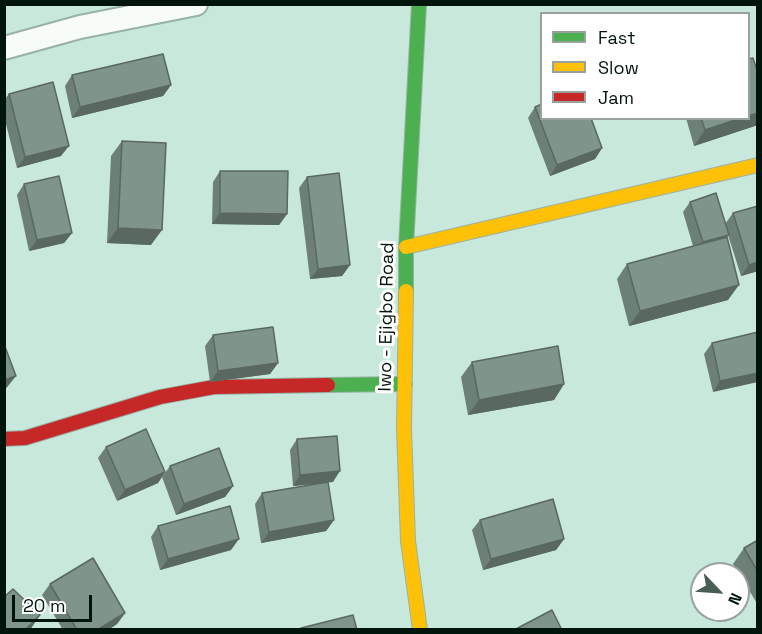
<!DOCTYPE html>
<style>
body{margin:0}
#map{position:relative;width:762px;height:634px;overflow:hidden;background:#c7e8da;font-family:"Space Grotesk",sans-serif}
canvas{display:block}
.frame{position:absolute;inset:0;border:6px solid #01150d;pointer-events:none}
.legend{position:absolute;left:540px;top:12px;width:210px;height:108px;box-sizing:border-box;background:#fff;border:2px solid #99a19e;margin:0;padding:8px 10px;list-style:none;font-size:18px;color:#01150d}
.legend li{display:flex;align-items:center;gap:12px;height:30px}
.legend b{width:30px;border:2px solid #99a19e}
.north{position:absolute;left:690px;top:562px;width:60px;height:60px;box-sizing:border-box;background:#fff;border:2px solid #99a19e;border-radius:50%;rotate:115deg;font-size:16px;font-weight:700;line-height:24px;text-align:center;color:#01150d}
.north::after{content:'';display:block;margin:auto;width:21px;height:27px;background:#465f55;clip-path:polygon(50% 0,100% 100%,50% 72%,0 100%)}
.scale{position:absolute;left:12px;top:595px;width:80px;height:27px;box-sizing:border-box;border:3px solid #01150d;border-top:0;padding-left:8px;font-size:18px;line-height:21px;white-space:nowrap;color:#01150d;-webkit-text-stroke:4px #fff;paint-order:stroke}
</style>
<div id="map">
<canvas width="762" height="634"></canvas>
<div class="frame"></div>
<ul class="legend">
<li><b style="height:8px;background:#4caf50"></b>Fast</li>
<li><b style="height:8px;background:#ffc107"></b>Slow</li>
<li><b style="height:8px;background:#c62828"></b>Jam</li>
</ul>
<div class="north">N</div>
<div class="scale">20 m</div>
</div>
<script>
const c = document.querySelector('canvas').getContext('2d');
c.lineJoin = 'round';
function stroke(path, color, width, dash) { c.strokeStyle = color; c.lineWidth = width; c.lineCap = dash ? 'butt' : 'round'; c.setLineDash(dash || []); c.stroke(path); }
function paint(path, color) { c.fillStyle = color; c.fill(path, 'evenodd'); }
function label(font, color, halo, rows, align = 'center') {
  c.font = font + ' "Space Grotesk",sans-serif'; c.lineWidth = 6; c.setLineDash([]); c.textBaseline = 'middle'; c.strokeStyle = halo; c.fillStyle = color; for (const [text, x, y, turn = 0] of rows) {
    c.save(); c.translate(x, y); c.rotate((+turn || 0) * Math.PI / 180); c.textAlign = isNaN(turn) ? turn : align; if (halo) c.strokeText(text, 0, 0); c.fillText(text, 0, 0); c.restore();
  }
}
const street = new Path2D(`
 M 4,48 L 80,27 L 196,4`);
const fast = new Path2D(`
 M 406,291 L 406,247 L 419,4
 M 328,385 L 405,384`);
const slow = new Path2D(`
 M 406,247 L 758,165
 M 406,291 L 404,429 L 408,541 L 420,630`);
const jam = new Path2D(`
 M 4,439 L 25,438 L 160,397 L 214,387 L 328,385`);
const wall = new Path2D(`
 M 758,73 L 758,125 L 694,146 L 686,118 L 748,118 Z
 M 72,75 L 171,85 L 163,96 L 72,118 L 65,86 Z
 M 9,94 L 61,156 L 17,168 L 4,116 L 4,100 Z
 M 535,107 L 602,148 L 595,159 L 550,176 L 528,118 Z
 M 122,141 L 151,245 L 107,243 L 111,156 Z
 M 220,171 L 287,214 L 279,225 L 212,224 L 213,182 Z
 M 307,177 L 350,265 L 342,276 L 310,279 L 299,188 Z
 M 24,184 L 72,233 L 64,243 L 29,251 L 17,195 Z
 M 690,202 L 725,224 L 733,213 L 758,206 L 758,271 L 741,276 L 728,235 L 727,237 L 728,300 L 629,326 L 617,279 L 627,264 L 693,246 L 683,212 Z
 M 758,332 L 713,392 L 704,354 L 712,343 Z
 M 213,335 L 278,363 L 270,374 L 210,382 L 205,346 Z
 M 472,362 L 564,384 L 554,400 L 468,415 L 461,377 Z
 M 297,439 L 333,482 L 328,482 L 334,520 L 326,531 L 261,543 L 255,504 L 262,493 L 326,483 L 293,486 L 290,450 Z
 M 106,447 L 165,472 L 158,483 L 117,501 L 98,458 Z
 M 170,466 L 233,486 L 225,497 L 176,515 L 162,477 Z
 M 480,520 L 564,539 L 556,550 L 483,570 L 472,530 Z
 M 158,526 L 231,550 L 160,570 L 151,537 Z
 M 758,540 L 758,605 L 733,564 L 744,548 Z
 M 50,584 L 125,613 L 117,624 L 108,630 L 63,630 L 42,595 Z`);
const shadedWall = new Path2D(`
 M 171,85 L 163,96 L 72,118 L 80,107 Z
 M 758,113 L 758,125 L 694,146 L 705,130 L 741,118 L 748,118 L 748,116 Z
 M 69,146 L 61,156 L 17,168 L 25,157 Z
 M 602,148 L 595,159 L 550,176 L 557,165 Z
 M 220,213 L 287,214 L 279,225 L 212,224 Z
 M 118,228 L 162,230 L 151,245 L 107,243 Z
 M 72,233 L 64,243 L 29,251 L 37,240 Z
 M 758,262 L 758,271 L 741,276 L 749,265 Z
 M 350,265 L 342,276 L 310,279 L 318,269 Z
 M 739,285 L 728,300 L 629,326 L 640,311 Z
 M 278,363 L 270,374 L 210,382 L 218,371 Z
 M 758,373 L 758,382 L 713,392 L 720,381 Z
 M 16,376 L 4,391 L 4,380 Z
 M 564,384 L 554,400 L 468,415 L 479,400 Z
 M 340,471 L 333,482 L 293,486 L 300,475 Z
 M 165,472 L 158,483 L 117,501 L 125,490 Z
 M 233,486 L 225,497 L 176,515 L 184,504 Z
 M 334,520 L 326,531 L 261,543 L 269,532 Z
 M 239,539 L 231,550 L 160,570 L 168,559 Z
 M 564,539 L 556,550 L 483,570 L 491,559 Z
 M 125,613 L 117,624 L 108,630 L 97,630 Z
 M 40,615 L 30,630 L 25,630 Z`);
const building = new Path2D(`
 M 163,54 L 171,85 L 80,107 L 72,75 Z
 M 753,58 L 758,73 L 758,113 L 748,116 L 748,59 Z
 M 53,82 L 69,146 L 25,157 L 9,94 Z
 M 542,104 L 542,118 L 591,118 L 602,148 L 557,165 L 535,107 Z
 M 701,118 L 741,118 L 705,130 Z
 M 122,141 L 166,143 L 162,230 L 118,228 Z
 M 220,171 L 288,171 L 287,214 L 220,213 Z
 M 339,173 L 350,265 L 318,269 L 307,177 Z
 M 59,176 L 72,233 L 37,240 L 24,184 Z
 M 716,193 L 729,235 L 703,242 L 690,202 Z
 M 758,206 L 758,262 L 749,265 L 733,213 Z
 M 727,237 L 739,285 L 640,311 L 627,264 Z
 M 273,327 L 278,363 L 218,371 L 213,335 Z
 M 758,332 L 758,373 L 720,381 L 712,343 Z
 M 4,344 L 16,376 L 4,380 Z
 M 558,346 L 564,384 L 479,400 L 472,362 Z
 M 146,429 L 165,472 L 125,490 L 106,447 Z
 M 337,436 L 340,471 L 300,475 L 297,439 Z
 M 219,448 L 233,486 L 184,504 L 170,466 Z
 M 328,482 L 334,520 L 269,532 L 262,493 Z
 M 553,499 L 564,539 L 491,559 L 480,520 Z
 M 230,506 L 239,539 L 168,559 L 158,526 Z
 M 758,540 L 758,572 L 744,548 Z
 M 93,558 L 125,613 L 97,630 L 77,630 L 50,584 Z
 M 13,589 L 40,615 L 25,630 L 4,630 L 4,597 Z
 M 552,610 L 562,630 L 514,630 Z
 M 353,615 L 357,630 L 301,630 L 301,628 Z`);
const streetNames = [
 ["Iwo - Ejigbo Road",387,317,-89]
];
stroke(street, '#98b2a7', 26);
stroke(fast, '#98b2a7', 16);
stroke(slow, '#98b2a7', 16);
stroke(jam, '#98b2a7', 16);
stroke(street, '#f7fcf9', 22);
stroke(fast, '#4caf50', 14);
stroke(slow, '#ffc107', 14);
stroke(jam, '#c62828', 14);
paint(wall, '#6d8076');
paint(shadedWall, '#596860');
paint(building, '#7f9589');
stroke(building, '#596860', 1.5);
label('18px', '#01150d', '#fff', streetNames);
</script>
